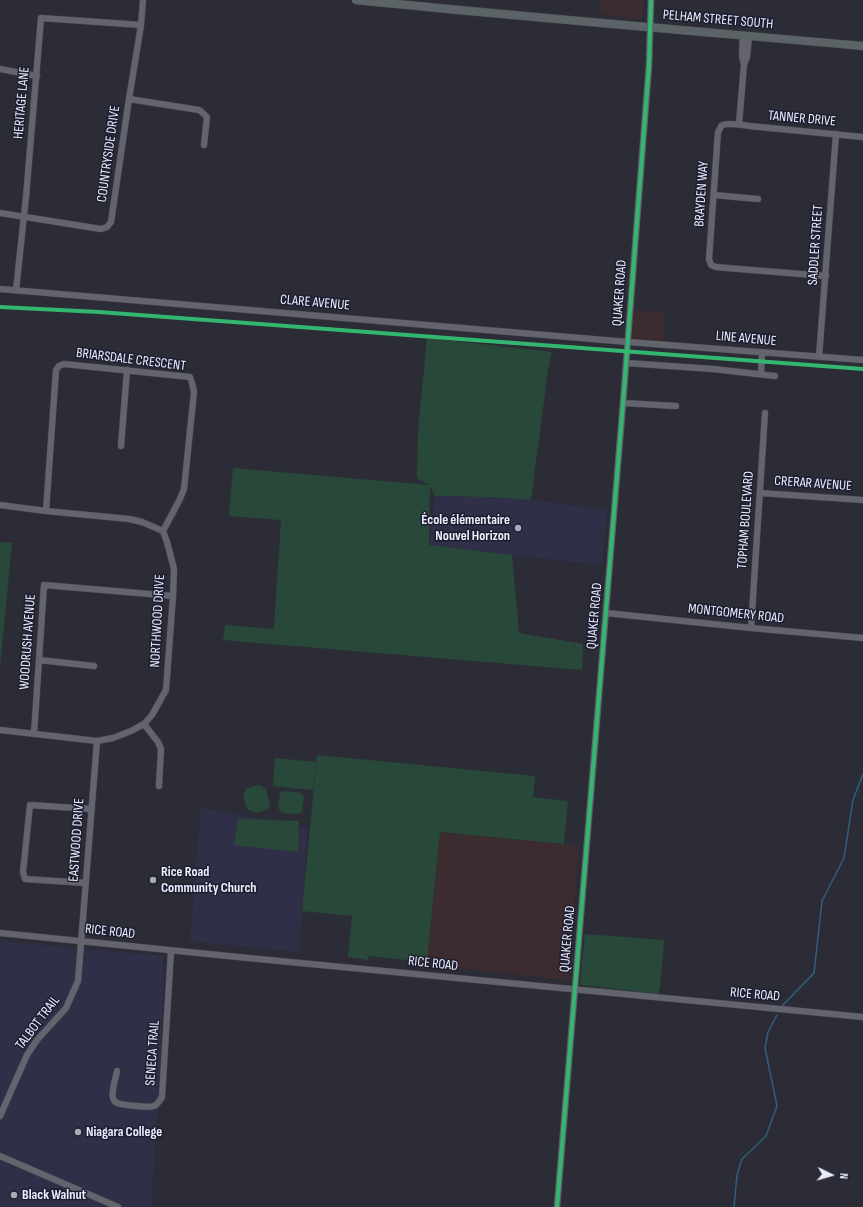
<!DOCTYPE html>
<meta charset="utf-8">
<style>
body{margin:0}
#map{position:relative;width:863px;height:1207px;overflow:hidden;background:#2c2c37;font-family:"Sofia Sans Condensed",sans-serif}
canvas{display:block}
.north{position:absolute;left:811px;top:1155px;width:40px;height:40px;-webkit-text-stroke:3px #1d1e31;paint-order:stroke;rotate:95deg;font-size:11px;font-weight:700;line-height:16px;text-align:center;color:#edeefc}
.north::after{content:'';display:block;margin:auto;width:14px;height:18px;background:#edeefc;clip-path:polygon(50% 0,100% 100%,50% 72%,0 100%)}
</style>
<div id="map">
<canvas width="863" height="1207"></canvas>
<div class="north">N</div>
</div>
<script>
const c = document.querySelector('canvas').getContext('2d');
c.lineJoin = 'round';
function paint(path, color) { c.fillStyle = color; c.fill(path, 'evenodd'); }
function stroke(path, color, width, dash) { c.strokeStyle = color; c.lineWidth = width; c.lineCap = dash ? 'butt' : 'round'; c.setLineDash(dash || []); c.stroke(path); }
function label(font, color, halo, rows, align = 'center') {
  c.font = font + ' "Sofia Sans Condensed",sans-serif'; c.lineWidth = 3; c.setLineDash([]); c.textBaseline = 'middle'; c.strokeStyle = halo; c.fillStyle = color; for (const [text, x, y, turn = 0] of rows) {
    c.save(); c.translate(x, y); c.rotate((+turn || 0) * Math.PI / 180); c.textAlign = isNaN(turn) ? turn : align; if (halo) c.strokeText(text, 0, 0); c.fillText(text, 0, 0); c.restore();
  }
}
const commercial = new Path2D(`
 M 601,0 L 644,0 L 643,12 L 644,16 L 639,19 L 600,14 Z
 M 633,310 L 664,312 L 663,342 L 631,339 Z
 M 440,832 L 579,846 L 568,980 L 429,965 L 427,962 Z`);
const built = new Path2D(`
 M 435,496 L 490,497 L 531,500 L 607,510 L 602,565 L 429,546 Z
 M 201,808 L 308,828 L 299,952 L 190,941 Z
 M 0,941 L 164,956 L 161,1057 L 151,1207 L 0,1207 Z`);
const green = new Path2D(`
 M 427,338 L 552,352 L 548,370 L 531,500 L 490,497 L 435,496 L 430,486 L 429,545 L 512,555 L 519,633 L 583,644 L 582,670 L 223,640 L 225,625 L 274,629 L 281,520 L 229,516 L 233,468 L 429,485 L 417,478 L 418,431 Z
 M 0,542 L 12,543 L 0,667 Z
 M 317,755 L 535,776 L 533,797 L 568,801 L 564,844 L 440,832 L 427,962 L 368,956 L 368,960 L 348,957 L 352,916 L 302,911 Z
 M 275,758 L 316,762 L 313,790 L 273,786 Z
 M 260,785 L 266,789 L 270,807 C 262,813 256,814 247,809 L 243,794 L 247,788 Z
 M 283,791 L 301,793 L 304,798 L 302,812 L 297,814 L 282,813 L 278,808 L 280,793 Z
 M 238,819 L 299,821 L 298,852 L 234,845 Z
 M 585,934 L 664,940 L 660,987 L 658,994 L 582,985 L 580,982 Z`);
const stream = new Path2D(`
 M 781,1007 L 814,973 L 822,901 L 844,858 L 853,800 L 863,774
 M 734,1207 L 737,1175 L 742,1159 L 766,1136 L 777,1106 L 765,1048 L 768,1032 L 777,1015`);
const minor = new Path2D(`
 M 744,64 L 747,57 L 749,36
 M 0,69 L 37,76
 M 129,99 L 199,110 C 203,112 204,115 207,117 L 204,145
 M 739,124 L 744,64 L 742,56 L 743,35
 M 714,195 L 758,199
 M 0,213 L 101,229 L 107,227 L 111,222 L 129,99 L 141,25 L 143,0
 M 826,276 L 727,268 L 716,267 L 711,265 L 709,259 L 718,132 C 718,132 721,127 721,126 C 726,122 743,125 749,126 L 863,137
 M 0,289 L 628,342 L 863,360
 M 16,290 L 26,197 L 41,18 L 141,25
 M 819,357 L 836,134
 M 626,363 L 713,369 L 775,376
 M 761,374 L 762,352
 M 623,403 L 676,406
 M 121,446 L 127,370
 M 760,493 L 863,500
 M 0,505 L 46,511 L 129,519 L 142,522 L 163,531 L 167,542 L 174,569 L 173,596 L 166,690 L 152,715 L 144,724 L 131,731 L 113,738 L 97,741 L 0,730
 M 46,511 L 56,370 L 59,366 L 64,364 L 190,377 L 192,383 L 194,392 L 184,489 L 180,499 L 163,531
 M 606,613 L 751,628 L 863,638
 M 751,628 L 765,413
 M 39,660 L 94,666
 M 144,724 L 158,742 L 161,749 L 159,786
 M 34,734 L 44,585 L 173,596
 M 86,883 L 25,879 L 23,872 L 30,805 L 91,809
 M 0,933 L 248,958 L 863,1017
 M 117,1071 C 116,1078 111,1090 113,1098 C 114,1101 114,1101 117,1103 C 123,1105 148,1108 154,1106 C 158,1104 160,1100 162,1097 L 171,951
 M 0,1116 L 27,1055 L 37,1040 L 66,1008 L 78,981 L 97,741
 M 0,1156 L 118,1207
 M 557,1207 L 623,403 L 649,65 L 651,0`);
const major = new Path2D(`
 M 356,0 C 525,17 694,31 863,46`);
const cycleway = new Path2D(`
 M 0,307 L 99,312 L 863,369
 M 557,1207 L 623,403 L 649,65 L 651,0`);
const markers = [
 [518,528,4,"#a9aab7"],
 [153,880,4,"#a9aab7"],
 [78,1132,4,"#a9aab7"],
 [14,1195,4,"#a9aab7"]
];
const streetNames = [
 ["PELHAM STREET SOUTH",718,20,5],
 ["HERITAGE LANE",22,103,-85],
 ["TANNER DRIVE",802,119,5],
 ["COUNTRYSIDE DRIVE",109,154,-82],
 ["BRAYDEN WAY",702,194,-86],
 ["SADDLER STREET",816,245,-86],
 ["QUAKER ROAD",620,293,-86],
 ["CLARE AVENUE",315,303,5],
 ["LINE AVENUE",746,339,5],
 ["BRIARSDALE CRESCENT",131,360,7],
 ["CRERAR AVENUE",813,484,4],
 ["TOPHAM BOULEVARD",746,520,-86],
 ["MONTGOMERY ROAD",736,614,6],
 ["QUAKER ROAD",595,616,-85],
 ["NORTHWOOD DRIVE",158,621,-87],
 ["WOODRUSH AVENUE",28,642,-86],
 ["EASTWOOD DRIVE",77,840,-86],
 ["RICE ROAD",110,932,6],
 ["QUAKER ROAD",568,939,-85],
 ["RICE ROAD",433,964,6],
 ["RICE ROAD",755,995,5],
 ["TALBOT TRAIL",38,1023,-53],
 ["SENECA TRAIL",153,1053,-86]
];
const poiNames = [
 ["École élémentaire",510,520,"right"],
 ["Nouvel Horizon",510,536,"right"],
 ["Rice Road",161,872],
 ["Community Church",161,888],
 ["Niagara College",86,1132],
 ["Black Walnut",22,1195]
];
paint(commercial, '#3c2b2f');
paint(built, '#2f2f47');
paint(green, '#28493a');
stroke(stream, '#315f7c', 1.5);
stroke(minor, '#494952', 7);
stroke(major, '#494952', 9);
stroke(minor, '#63646e', 6);
stroke(major, '#5c6367', 8);
stroke(cycleway, '#33b770', 4);
for (const [x, y, r, color] of markers) { const dot = new Path2D(); dot.arc(x, y, r, 0, 2 * Math.PI); c.fillStyle = color; c.fill(dot); stroke(dot, '#1d1e31', 1.5); }
label('14px', '#edeefc', '#1d1e31', streetNames);
label('bold 14px', '#edeefc', '#1d1e31', poiNames, 'left');
</script>
